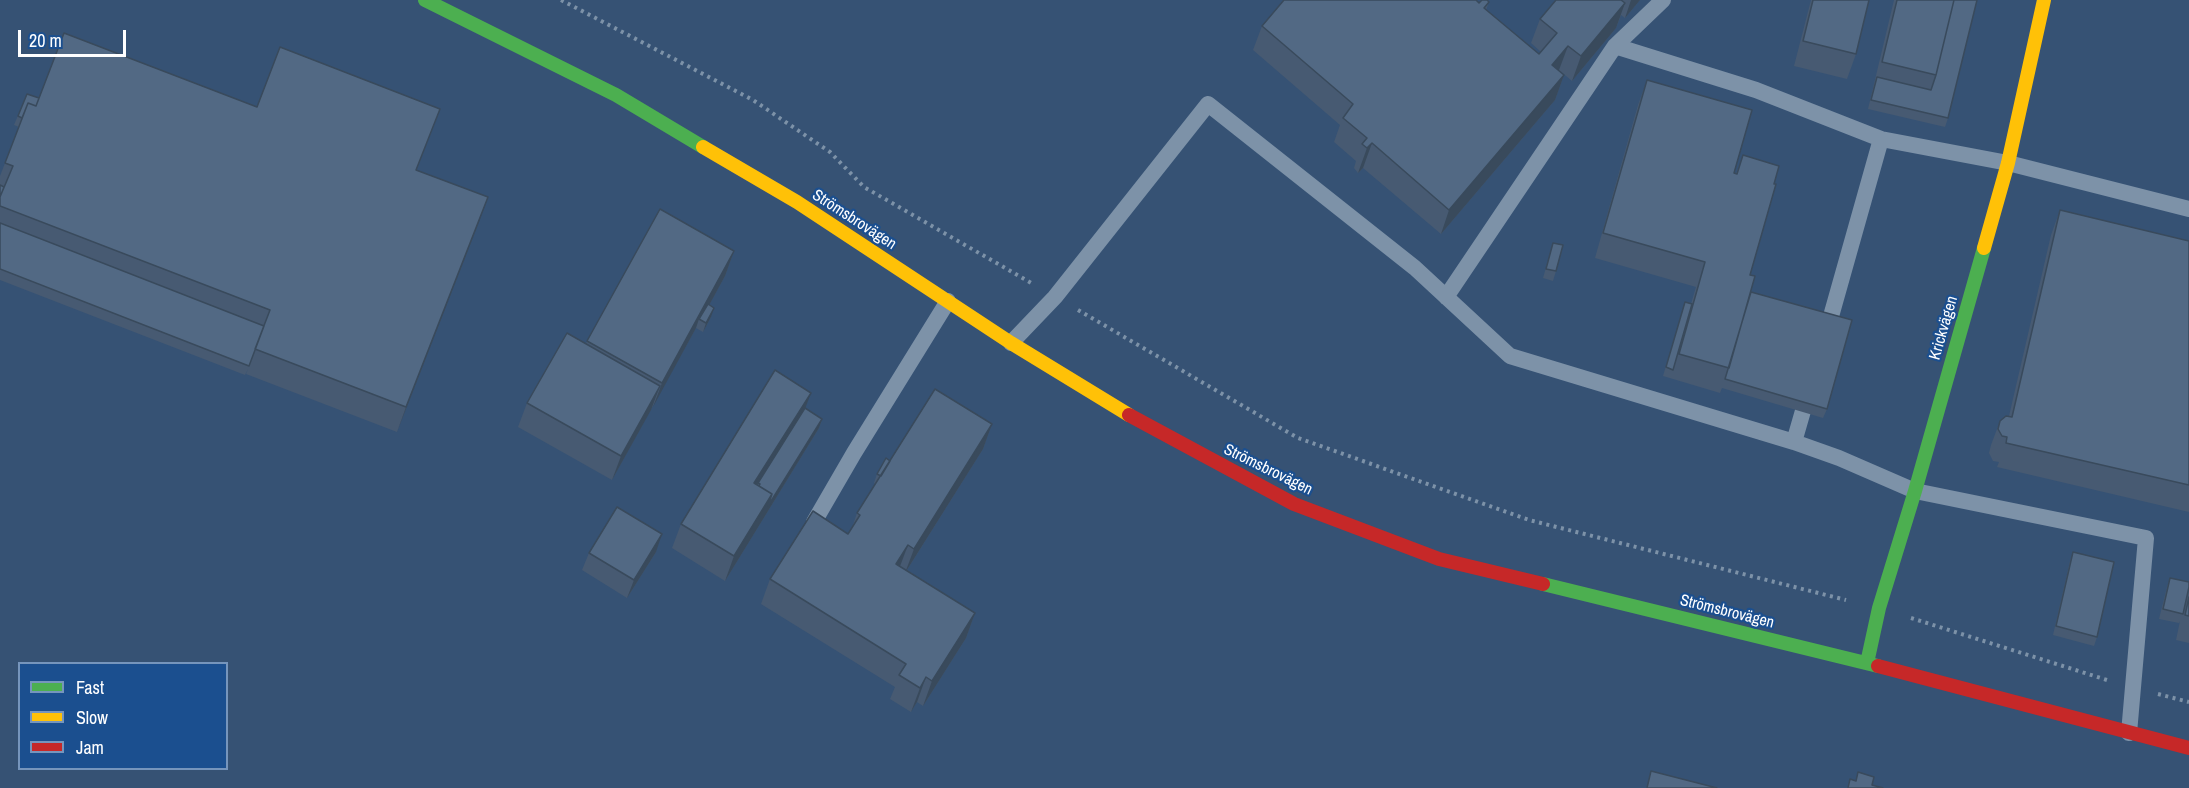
<!DOCTYPE html>
<meta charset="utf-8">
<style>
body{margin:0}
#map{position:relative;width:2189px;height:788px;overflow:hidden;background:#365274;font-family:"Archivo Narrow",sans-serif}
canvas{display:block}
.legend{position:absolute;left:18px;top:662px;width:210px;height:108px;box-sizing:border-box;background:#1b4f8f;border:2px solid #7695bc;margin:0;padding:8px 10px;list-style:none;font-size:18px;color:#fff}
.legend li{display:flex;align-items:center;gap:12px;height:30px}
.legend b{width:30px;border:2px solid #7695bc}
.scale{position:absolute;left:18px;top:30px;width:108px;height:27px;box-sizing:border-box;border:3px solid #fff;border-top:0;padding-left:8px;font-size:18px;line-height:21px;white-space:nowrap;color:#fff;-webkit-text-stroke:4px #1b4f8f;paint-order:stroke}
</style>
<div id="map">
<canvas width="2189" height="788"></canvas>
<ul class="legend">
<li><b style="height:8px;background:#4caf50"></b>Fast</li>
<li><b style="height:8px;background:#ffc107"></b>Slow</li>
<li><b style="height:8px;background:#c62828"></b>Jam</li>
</ul>
<div class="scale">20 m</div>
</div>
<script>
const c = document.querySelector('canvas').getContext('2d');
c.lineJoin = 'round';
function stroke(path, color, width, dash) { c.strokeStyle = color; c.lineWidth = width; c.lineCap = dash ? 'butt' : 'round'; c.setLineDash(dash || []); c.stroke(path); }
function paint(path, color) { c.fillStyle = color; c.fill(path, 'evenodd'); }
function label(font, color, halo, rows, align = 'center') {
  c.font = font + ' "Archivo Narrow",sans-serif'; c.lineWidth = 4.5; c.setLineDash([]); c.textBaseline = 'middle'; c.strokeStyle = halo; c.fillStyle = color; for (const [text, x, y, turn = 0] of rows) {
    c.save(); c.translate(x, y); c.rotate((+turn || 0) * Math.PI / 180); c.textAlign = isNaN(turn) ? turn : align; if (halo) c.strokeText(text, 0, 0); c.fillText(text, 0, 0); c.restore();
  }
}
const path = new Path2D(`
 M 561,0 L 753,100 L 830,152 L 864,187 L 1033,284
 M 1078,310 L 1298,438 L 1529,520 L 1846,600
 M 1911,618 L 2107,680
 M 2158,694 L 2189,702`);
const lane = new Path2D(`
 M 1615,46 L 1756,90 L 1881,139
 M 1446,297 L 1615,46 L 1663,0
 M 1826,334 L 1881,139 L 2008,163 L 2189,209
 M 1011,343 L 1055,297 L 1208,104 L 1415,268 L 1510,356 L 1794,442 L 1839,458 L 1915,491 L 2146,538 L 2129,733
 M 1794,442 L 1809,390
 M 814,522 L 854,453 L 948,301`);
const fast = new Path2D(`
 M 425,0 L 616,95 L 703,147
 M 1543,584 L 1878,666
 M 1867,663 L 1879,608 L 1915,491 L 1984,248`);
const slow = new Path2D(`
 M 703,147 L 797,202 L 1011,343 L 1129,415
 M 1984,248 L 2008,163 L 2044,0`);
const jam = new Path2D(`
 M 1129,415 L 1294,504 L 1439,559 L 1543,584
 M 1878,666 L 2189,748`);
const wall = new Path2D(`
 M 1556,0 L 1640,0 L 1625,18 L 1621,15 L 1616,28 L 1572,81 L 1559,70 L 1564,75 L 1555,100 L 1441,234 L 1363,168 L 1358,173 L 1354,168 L 1356,161 L 1334,142 L 1340,125 L 1253,50 L 1262,26 L 1489,2 L 1486,10 L 1539,54 L 1541,52 L 1531,43 L 1540,19 Z
 M 1811,0 L 1869,0 L 1856,54 L 1847,79 L 1794,66 Z
 M 1894,0 L 1977,0 L 1948,118 L 1945,127 L 1868,109 Z
 M 1647,80 L 1734,173 L 1736,174 L 1743,155 L 1751,292 L 1827,409 L 1823,418 L 1722,388 L 1720,393 L 1663,376 L 1685,302 L 1691,304 L 1696,287 L 1595,258 L 1638,105 Z
 M 27,94 L 39,98 L 257,107 L 431,133 L 416,170 L 479,222 L 397,432 L 246,374 L 248,369 L 245,375 L 0,280 L 0,176 L 19,127 L 14,125 Z
 M 2060,210 L 2189,241 L 2189,512 L 1997,467 L 1999,462 L 1993,461 L 1989,453 L 1991,445 L 2000,421 L 2009,416 L 2051,235 Z
 M 1553,243 L 1556,271 L 1553,281 L 1543,278 Z
 M 734,251 L 725,276 L 709,305 L 711,317 L 703,332 L 696,328 L 612,480 L 518,427 L 527,403 L 586,344 L 587,341 Z
 M 805,408 L 822,419 L 819,428 L 725,581 L 672,548 L 681,524 Z
 M 992,424 L 983,449 L 907,570 L 975,613 L 966,638 L 923,706 L 917,702 L 911,712 L 890,699 L 895,687 L 761,604 L 770,579 L 848,534 L 852,528 L 857,513 L 875,484 L 874,483 L 877,474 L 890,461 Z
 M 656,552 L 627,598 L 582,570 L 589,553 Z
 M 2073,552 L 2097,637 L 2094,646 L 2053,635 L 2070,561 Z
 M 2170,578 L 2189,582 L 2189,643 L 2176,640 L 2180,621 L 2179,623 L 2159,619 L 2167,587 Z`);
const shadedWall = new Path2D(`
 M 1631,0 L 1640,0 L 1625,18 Z
 M 1625,3 L 1616,28 L 1572,81 L 1581,56 Z
 M 1568,46 L 1559,70 L 1543,90 L 1552,65 Z
 M 1564,75 L 1555,100 L 1441,234 L 1449,210 Z
 M 1372,143 L 1363,168 L 1358,173 L 1367,148 Z
 M 488,197 L 479,222 L 397,432 L 406,407 Z
 M 734,251 L 725,276 L 701,320 L 699,319 L 696,328 L 653,407 L 662,383 Z
 M 714,308 L 711,317 L 703,332 L 706,323 Z
 M 660,386 L 651,410 L 612,480 L 621,456 Z
 M 811,393 L 802,417 L 758,483 L 754,492 L 754,483 Z
 M 822,419 L 819,428 L 725,581 L 734,556 L 772,494 Z
 M 992,424 L 983,449 L 905,573 L 914,549 Z
 M 662,534 L 656,552 L 627,598 L 634,580 Z
 M 908,545 L 899,569 L 896,564 Z
 M 975,613 L 966,638 L 923,706 L 932,681 Z
 M 926,677 L 917,702 L 911,712 L 920,688 Z`);
const building = new Path2D(`
 M 1284,0 L 1476,0 L 1479,3 L 1482,0 L 1487,0 L 1489,2 L 1484,8 L 1539,54 L 1557,33 L 1540,19 L 1556,0 L 1621,0 L 1625,3 L 1581,56 L 1568,46 L 1552,65 L 1564,75 L 1449,210 L 1372,143 L 1367,148 L 1362,144 L 1367,138 L 1343,118 L 1353,104 L 1262,26 Z
 M 1813,0 L 1869,0 L 1856,54 L 1803,41 Z
 M 1897,0 L 1954,0 L 1936,75 L 1882,62 Z
 M 1954,0 L 1977,0 L 1948,118 L 1871,100 L 1877,77 L 1931,90 L 1936,75 Z
 M 64,33 L 257,107 L 280,47 L 440,109 L 416,170 L 488,197 L 406,407 L 255,349 L 270,310 L 0,206 L 0,197 L 13,166 L 5,163 L 28,103 L 36,106 Z
 M 1647,80 L 1752,110 L 1734,173 L 1737,174 L 1743,155 L 1779,166 L 1774,184 L 1776,184 L 1750,275 L 1755,276 L 1729,368 L 1679,354 L 1705,262 L 1603,233 Z
 M 27,94 L 39,98 L 36,106 L 28,103 L 22,118 L 18,116 Z
 M 0,185 L 4,187 L 0,197 Z
 M 660,209 L 734,251 L 662,383 L 587,341 Z
 M 2060,210 L 2189,241 L 2189,485 L 2006,443 L 2007,437 L 2002,436 L 1998,429 L 2000,421 L 2006,416 L 2012,417 Z
 M 0,223 L 264,326 L 249,366 L 0,269 Z
 M 1553,243 L 1563,245 L 1556,271 L 1546,269 Z
 M 1751,292 L 1852,320 L 1827,409 L 1725,379 Z
 M 1685,302 L 1692,304 L 1673,370 L 1666,367 Z
 M 708,304 L 714,308 L 706,323 L 699,319 Z
 M 567,333 L 660,386 L 621,456 L 527,403 Z
 M 775,370 L 811,393 L 754,483 L 772,494 L 734,556 L 681,524 Z
 M 935,389 L 992,424 L 914,549 L 908,545 L 896,564 L 975,613 L 932,681 L 926,677 L 920,688 L 899,675 L 906,664 L 770,579 L 813,511 L 848,534 L 860,515 L 857,513 Z
 M 805,408 L 822,419 L 768,506 L 772,494 L 759,486 L 760,484 L 758,483 Z
 M 886,458 L 890,461 L 881,476 L 877,474 Z
 M 617,507 L 662,534 L 634,580 L 589,553 Z
 M 2073,552 L 2114,562 L 2097,637 L 2056,626 Z
 M 2170,578 L 2189,582 L 2189,587 L 2183,614 L 2163,609 Z
 M 2189,597 L 2189,616 L 2185,615 Z
 M 1651,771 L 1717,788 L 1647,788 Z
 M 1858,772 L 1874,777 L 1872,785 L 1883,788 L 1848,788 L 1850,779 L 1856,781 Z`);
const streetNames = [
 ["Strömsbrovägen",854,220,33],
 ["Krickvägen",1944,328,-74],
 ["Strömsbrovägen",1268,470,26],
 ["Strömsbrovägen",1727,612,14]
];
stroke(path, '#7d92a8', 4, [3, 4.5]);
stroke(lane, '#7d92a8', 16);
stroke(fast, '#4caf50', 14);
stroke(slow, '#ffc107', 14);
stroke(jam, '#c62828', 14);
paint(wall, '#475a72');
paint(shadedWall, '#394a5c');
paint(building, '#526984');
stroke(building, '#394a5c', 1.5);
label('16px', '#fff', '#1b4f8f', streetNames);
</script>
